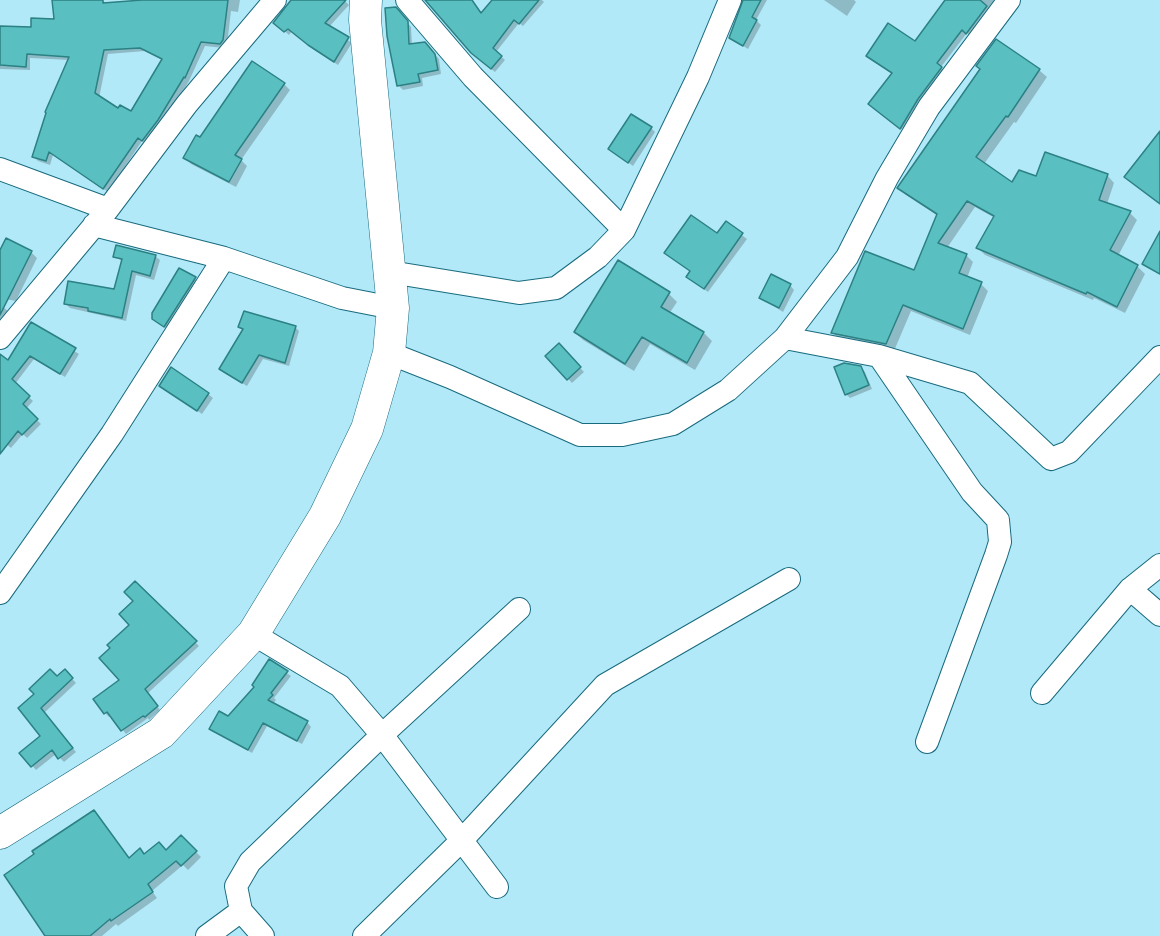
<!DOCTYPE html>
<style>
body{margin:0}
canvas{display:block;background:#b2e9f8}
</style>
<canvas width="1160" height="936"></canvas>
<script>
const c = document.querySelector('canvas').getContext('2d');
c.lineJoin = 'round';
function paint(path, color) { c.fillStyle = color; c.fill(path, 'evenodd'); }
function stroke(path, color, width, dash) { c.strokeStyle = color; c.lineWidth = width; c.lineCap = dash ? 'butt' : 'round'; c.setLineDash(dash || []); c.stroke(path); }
const shadow = new Path2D(`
 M 53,0 L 102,0 L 107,4 L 158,0 L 240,0 L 238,12 L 231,11 L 227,45 L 224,48 L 205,46 L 189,81 L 162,125 L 147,144 L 142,141 L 108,192 L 53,155 L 50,165 L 38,161 L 33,156 L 69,60 L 30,58 L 30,70 L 0,69 L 0,28 L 32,29 L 56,21 ZM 145,51 L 163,60 L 131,113 L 119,110 L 99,98 L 108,54 Z
 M 293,0 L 344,0 L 349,5 L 329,27 L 352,43 L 338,65 L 313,49 L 292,31 L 289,35 L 275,23 Z
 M 427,0 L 472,0 L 482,14 L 494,0 L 542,0 L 544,2 L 523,26 L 519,23 L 496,52 L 505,60 L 495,72 L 476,57 Z
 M 745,0 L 767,0 L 756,20 L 761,25 L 748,49 L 730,38 Z
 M 824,0 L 854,0 L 856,2 L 847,16 Z
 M 947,0 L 999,0 L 971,37 L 967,33 L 941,67 L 945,72 L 905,132 L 874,108 L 893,74 L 872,60 L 915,43 Z
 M 400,13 L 411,27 L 412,45 L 429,48 L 439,59 L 441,74 L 422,78 L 423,86 L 403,90 L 399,86 Z
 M 1039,70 L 1047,77 L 1016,123 L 1014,122 L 984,164 L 1013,185 L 1037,178 L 1107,175 L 1114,183 L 1107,204 L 1130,213 L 1137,220 L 1118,256 L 1137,266 L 1145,274 L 1125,313 L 1094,298 L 1093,300 L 985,255 L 978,248 L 995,218 L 975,207 L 947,248 L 966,255 L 973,262 L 967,278 L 981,284 L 988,291 L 970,335 L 911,311 L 894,351 L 840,340 L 833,333 L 915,272 L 938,216 L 906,195 L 899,188 Z
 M 284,84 L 290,90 L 241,160 L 247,166 L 236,187 L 191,164 L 185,157 L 201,139 Z
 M 651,128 L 655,132 L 633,166 L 610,149 Z
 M 726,223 L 747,239 L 708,292 L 692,281 Z
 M 0,249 L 31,252 L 37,258 L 16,301 L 0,298 Z
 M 115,256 L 155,256 L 160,260 L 154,280 L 136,275 L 126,321 L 70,308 L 66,304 L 115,290 L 123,262 Z
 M 195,279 L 199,283 L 169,330 L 158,323 L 153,319 Z
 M 790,285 L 794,290 L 783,312 L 761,298 Z
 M 669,294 L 677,302 L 669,314 L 704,333 L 712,341 L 695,370 L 650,344 L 634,371 L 583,340 L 575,332 Z
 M 0,304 L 10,313 L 0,330 Z
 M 32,324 L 79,354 L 65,377 L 34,359 L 15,384 L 33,401 L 26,409 L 41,424 L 27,438 L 23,434 L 11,448 L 0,439 L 0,365 L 8,362 Z
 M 240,326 L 295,327 L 299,331 L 289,366 L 263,359 L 247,386 L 225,373 L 221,369 L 244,330 Z
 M 559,345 L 584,372 L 572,383 L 547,356 Z
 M 861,368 L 865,372 L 872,389 L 850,398 L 846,394 Z
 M 161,386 L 208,394 L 213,398 L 202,414 Z
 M 135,583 L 199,646 L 147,694 L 160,710 L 149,720 L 148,718 L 126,734 L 111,715 L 109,717 L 105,713 L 122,680 L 135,601 Z
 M 270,661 L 291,676 L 274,698 L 276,700 L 273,704 L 307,722 L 311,727 L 302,744 L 267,726 L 252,753 L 211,729 L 228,718 L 256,687 Z
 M 65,671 L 76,683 L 44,713 L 76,752 L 64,762 L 56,754 L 36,770 L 21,753 L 42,736 L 20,708 Z
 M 181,837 L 201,857 L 188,870 L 183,865 L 152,891 L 157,898 L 118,926 L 116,924 L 102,936 L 46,936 L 129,859 L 166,852 Z`);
const building = new Path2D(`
 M 52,0 L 103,0 L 103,3 L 142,0 L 228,0 L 223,40 L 220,44 L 201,42 L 185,78 L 184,77 L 158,120 L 142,141 L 138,138 L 103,189 L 49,152 L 46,161 L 32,157 L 46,113 L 45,112 L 69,57 L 27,54 L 26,67 L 0,65 L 0,26 L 31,27 L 31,18 L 54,19 ZM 140,48 L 162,59 L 131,111 L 120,105 L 118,108 L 95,93 L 104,50 Z
 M 291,0 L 346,0 L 325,23 L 349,37 L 334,62 L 308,45 L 288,29 L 284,32 L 273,23 Z
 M 425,0 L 472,0 L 481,13 L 492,0 L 539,0 L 519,24 L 514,20 L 493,48 L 502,56 L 491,69 L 471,53 Z
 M 743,0 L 761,0 L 752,17 L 757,20 L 743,46 L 729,38 Z
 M 945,0 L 980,0 L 987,6 L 966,34 L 962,30 L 937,63 L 942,67 L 918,99 L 900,129 L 868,104 L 892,73 L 866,56 L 888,23 L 915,41 Z
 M 396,7 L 408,21 L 409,44 L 425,42 L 435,54 L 438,70 L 418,74 L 420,82 L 397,86 L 387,36 L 385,8 Z
 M 996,39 L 1040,69 L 1008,117 L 1006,116 L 976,157 L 1012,182 L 1019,170 L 1036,176 L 1045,152 L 1108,174 L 1099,200 L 1131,211 L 1110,250 L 1138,265 L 1117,307 L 1087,292 L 1086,294 L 976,248 L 994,216 L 967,201 L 938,243 L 967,254 L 959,273 L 982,282 L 963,329 L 903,305 L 886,344 L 831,333 L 865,251 L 914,270 L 937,214 L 897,188 L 980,69 L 976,66 Z
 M 252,61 L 285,83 L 235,155 L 242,159 L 229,182 L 183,158 L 196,135 L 200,137 Z
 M 631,114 L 652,127 L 628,163 L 608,149 Z
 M 1160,131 L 1160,204 L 1124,177 Z
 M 691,215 L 717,233 L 726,221 L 743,233 L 704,289 L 686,277 L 690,271 L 664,253 Z
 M 1160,231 L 1160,274 L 1142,264 Z
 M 6,238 L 32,251 L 0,315 L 0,250 Z
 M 116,245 L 156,255 L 150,276 L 132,271 L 122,318 L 88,311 L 88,308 L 64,304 L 68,281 L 114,289 L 122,259 L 113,257 Z
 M 618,260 L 670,292 L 661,307 L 704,332 L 687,363 L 642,337 L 625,364 L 574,332 Z
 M 179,268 L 196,277 L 164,327 L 152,319 L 152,313 Z
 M 771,274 L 791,284 L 779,308 L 759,298 Z
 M 244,311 L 296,326 L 285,363 L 259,355 L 242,383 L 219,369 L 243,329 L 238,327 Z
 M 31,322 L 76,348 L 60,374 L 30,356 L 12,379 L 30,396 L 23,404 L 38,419 L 22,435 L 18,431 L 0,454 L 0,354 L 8,360 Z
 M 559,343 L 581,367 L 567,380 L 545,356 Z
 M 844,363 L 861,366 L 869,385 L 845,395 L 834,367 Z
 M 171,367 L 209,393 L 197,411 L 159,386 Z
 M 135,581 L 197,641 L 145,689 L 158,706 L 145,717 L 143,716 L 121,731 L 107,712 L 104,714 L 93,699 L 119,680 L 99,658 L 110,648 L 107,645 L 129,625 L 119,614 L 133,601 L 124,592 Z
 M 269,659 L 288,671 L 271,693 L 273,695 L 268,700 L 308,721 L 297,741 L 263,723 L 248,750 L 209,729 L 219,711 L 228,716 L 254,687 L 252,685 Z
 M 50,669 L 57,676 L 65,669 L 73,678 L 41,708 L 73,748 L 58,759 L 52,750 L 31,767 L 19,753 L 40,736 L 18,708 L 34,694 L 29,689 Z
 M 94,810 L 129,858 L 140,848 L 144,854 L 159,842 L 166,850 L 181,835 L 197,851 L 181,866 L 176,861 L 148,884 L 153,892 L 111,921 L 110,919 L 90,936 L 45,936 L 4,875 L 34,854 L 32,851 Z`);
const street = new Path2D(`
 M 407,0 L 473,77 L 624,230
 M 0,169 L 108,209
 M 94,225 L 224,258 L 342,298 L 393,308
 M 390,272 L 519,293 L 556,288 L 598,257 L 624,230 L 698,77 L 730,0
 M 0,338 L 108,209 L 187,104 L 275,0
 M 785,338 L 879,356 L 970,383 L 1051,459 L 1069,452 L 1160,357
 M 389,353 L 450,377 L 580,435 L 622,435 L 673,424 L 728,390 L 785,338 L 847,257 L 887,178 L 929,107 L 1009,0
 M 879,356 L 972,492 L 998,520 L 1000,542 L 996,555 L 927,742
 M 1160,565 L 1130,589 L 1160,615
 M 0,593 L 112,434 L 224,258
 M 253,634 L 340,686 L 382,735 L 497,887
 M 1042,693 L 1130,589
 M 241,911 L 263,936
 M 207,936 L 241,911 L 236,886 L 250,862 L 382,735 L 519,609
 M 364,936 L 462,840 L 605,685 L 789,579`);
const secondary = new Path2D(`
 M 0,833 L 161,733 L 253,634 L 325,516 L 367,429 L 389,353 L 393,308 L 365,20 L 366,0`);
paint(shadow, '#0003');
paint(building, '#5abfc1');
stroke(building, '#2b8183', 1.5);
stroke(street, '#186b7e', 24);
stroke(secondary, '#186b7e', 33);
stroke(street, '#fff', 22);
stroke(secondary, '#fff', 32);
</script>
